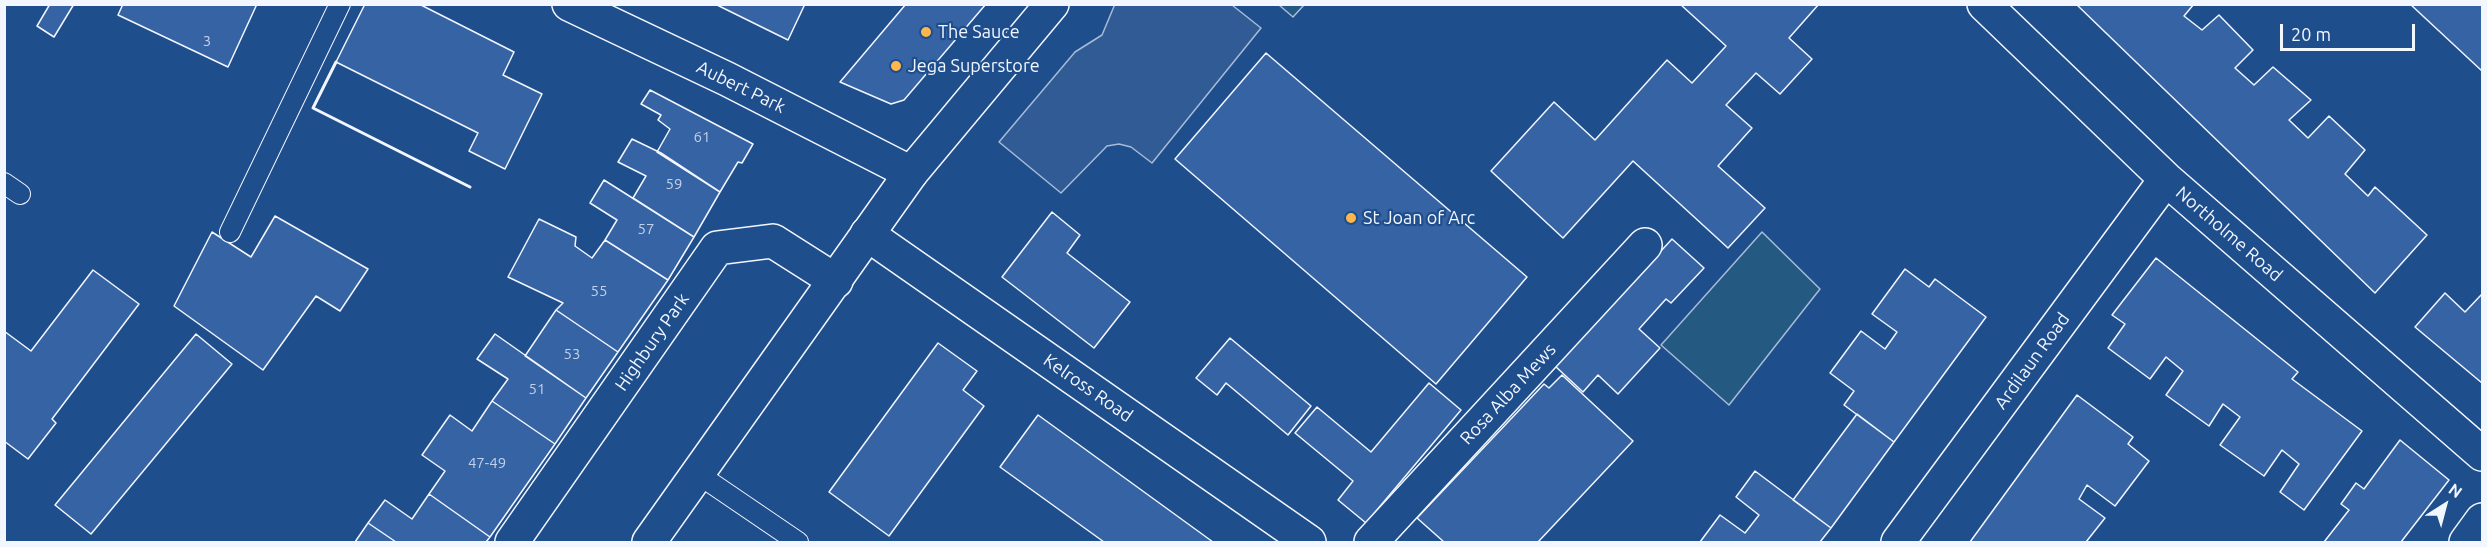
<!DOCTYPE html>
<style>
body{margin:0}
#map{position:relative;width:2487px;height:547px;overflow:hidden;background:#1f4e8c;font-family:Ubuntu,sans-serif}
canvas{display:block}
.frame{position:absolute;inset:0;border:6px solid #f2f6ff;pointer-events:none}
.north{position:absolute;left:2415px;top:475px;width:60px;height:60px;-webkit-text-stroke:4px #1f4e8c;paint-order:stroke;rotate:36deg;font-size:16px;font-weight:700;line-height:24px;text-align:center;color:#f2f6ff}
.north::after{content:'';display:block;margin:auto;width:21px;height:27px;background:#f2f6ff;clip-path:polygon(50% 0,100% 100%,50% 72%,0 100%)}
.scale{position:absolute;left:2280px;top:24px;width:135px;height:27px;box-sizing:border-box;border:3px solid #f2f6ff;border-top:0;padding-left:8px;font-size:18px;line-height:21px;white-space:nowrap;color:#f2f6ff;-webkit-text-stroke:4px #1f4e8c;paint-order:stroke}
</style>
<div id="map">
<canvas width="2487" height="547"></canvas>
<div class="frame"></div>
<div class="north">N</div>
<div class="scale">20 m</div>
</div>
<script>
const c = document.querySelector('canvas').getContext('2d');
c.lineJoin = 'round';
function paint(path, color) { c.fillStyle = color; c.fill(path, 'evenodd'); }
function stroke(path, color, width, dash) { c.strokeStyle = color; c.lineWidth = width; c.lineCap = dash ? 'butt' : 'round'; c.setLineDash(dash || []); c.stroke(path); }
function label(font, color, halo, rows, align = 'center') {
  c.font = font + ' Ubuntu,sans-serif'; c.lineWidth = 4.5; c.setLineDash([]); c.textBaseline = 'middle'; c.strokeStyle = halo; c.fillStyle = color; for (const [text, x, y, turn = 0] of rows) {
    c.save(); c.translate(x, y); c.rotate((+turn || 0) * Math.PI / 180); c.textAlign = isNaN(turn) ? turn : align; if (halo) c.strokeText(text, 0, 0); c.fillText(text, 0, 0); c.restore();
  }
}
const green = new Path2D(`
 M 1279,5 L 1304,5 L 1293,17 Z
 M 1762,232 L 1820,289 L 1729,405 L 1661,345 Z`);
const parking = new Path2D(`
 M 1115,4 L 1232,5 L 1261,28 L 1152,163 L 1131,147 L 1119,144 L 1107,146 L 1061,193 L 999,142 L 1075,52 L 1102,35 Z`);
const building = new Path2D(`
 M 50,4 L 74,4 L 54,37 L 37,26 Z
 M 123,4 L 257,4 L 228,67 L 118,15 Z
 M 365,4 L 419,4 L 514,52 L 503,75 L 542,94 L 505,169 L 469,151 L 478,133 L 336,62 Z
 M 715,4 L 805,4 L 788,40 Z
 M 906,4 L 986,4 L 904,100 L 891,104 L 840,82 Z
 M 1680,4 L 1819,4 L 1789,38 L 1812,59 L 1780,94 L 1756,73 L 1726,105 L 1752,128 L 1718,166 L 1765,208 L 1728,248 L 1633,161 L 1563,238 L 1491,171 L 1554,102 L 1595,140 L 1667,60 L 1692,83 L 1726,46 Z
 M 2076,4 L 2194,4 L 2184,16 L 2202,30 L 2219,15 L 2253,50 L 2235,68 L 2254,85 L 2273,67 L 2311,100 L 2289,120 L 2308,138 L 2329,116 L 2365,150 L 2345,174 L 2368,196 L 2375,187 L 2427,235 L 2375,293 Z
 M 2410,4 L 2482,4 L 2482,71 Z
 M 1266,53 L 1527,277 L 1436,384 L 1175,159 Z
 M 650,90 L 753,144 L 742,163 L 738,162 L 720,192 L 657,152 L 670,129 L 658,120 L 661,115 L 641,104 Z
 M 632,139 L 661,153 L 720,192 L 694,237 L 633,198 L 646,176 L 618,162 Z
 M 604,180 L 694,237 L 668,280 L 605,240 L 617,220 L 590,203 Z
 M 1052,212 L 1080,235 L 1067,253 L 1130,302 L 1094,348 L 1002,277 Z
 M 275,216 L 368,269 L 340,311 L 316,296 L 263,370 L 174,306 L 212,232 L 251,257 Z
 M 539,219 L 576,237 L 575,246 L 592,258 L 605,240 L 668,280 L 618,352 L 556,310 L 563,303 L 508,277 Z
 M 1672,239 L 1704,268 L 1671,303 L 1666,299 L 1639,329 L 1660,348 L 1618,394 L 1598,375 L 1583,392 L 1555,366 Z
 M 2156,258 L 2298,372 L 2292,379 L 2362,431 L 2304,510 L 2280,492 L 2299,464 L 2282,450 L 2264,476 L 2220,445 L 2240,417 L 2223,404 L 2209,426 L 2166,395 L 2183,371 L 2166,357 L 2150,379 L 2108,348 L 2125,324 L 2112,315 Z
 M 1905,269 L 1929,287 L 1935,279 L 1986,317 L 1894,442 L 1844,405 L 1854,391 L 1830,373 L 1861,331 L 1885,349 L 1897,332 L 1872,314 Z
 M 93,270 L 139,304 L 52,419 L 56,423 L 28,459 L 4,441 L 4,331 L 31,351 Z
 M 2445,293 L 2465,312 L 2482,294 L 2482,383 L 2415,327 Z
 M 556,310 L 618,352 L 586,398 L 525,356 Z
 M 196,334 L 232,364 L 91,534 L 55,505 Z
 M 495,334 L 586,398 L 555,444 L 492,401 L 508,379 L 477,359 Z
 M 1230,338 L 1311,406 L 1288,435 L 1226,383 L 1217,395 L 1196,378 Z
 M 938,343 L 977,371 L 963,390 L 984,406 L 889,536 L 829,492 Z
 M 1562,375 L 1633,441 L 1538,542 L 1444,542 L 1417,518 L 1544,384 L 1549,388 Z
 M 1429,383 L 1461,410 L 1366,523 L 1338,500 L 1353,481 L 1295,433 L 1317,407 L 1371,452 Z
 M 2077,395 L 2133,437 L 2128,444 L 2149,461 L 2115,506 L 2087,485 L 2079,499 L 2105,518 L 2086,542 L 1970,542 Z
 M 492,401 L 555,444 L 490,537 L 429,494 L 445,471 L 422,455 L 450,415 L 472,431 Z
 M 1857,414 L 1894,442 L 1831,528 L 1793,500 Z
 M 1038,415 L 1213,542 L 1104,542 L 1000,467 Z
 M 2400,440 L 2449,480 L 2401,542 L 2324,542 L 2349,510 L 2341,504 L 2356,483 L 2364,489 Z
 M 1755,471 L 1831,528 L 1820,542 L 1700,542 L 1720,515 L 1745,533 L 1759,515 L 1736,497 Z
 M 429,494 L 490,537 L 486,542 L 396,542 L 368,523 L 385,500 L 412,519 Z
 M 368,523 L 396,542 L 355,542 Z`);
const lane = new Path2D(`
 M 4,183 L 20,194
 M 230,232 L 340,4
 M 698,474 L 798,542`);
const street = new Path2D(`
 M 569,4 L 727,79 L 911,173
 M 1984,4 L 2166,179 L 2482,454
 M 867,234 L 1309,542
 M 512,542 L 717,248 L 773,241 L 836,281
 M 1371,542 L 1645,245
 M 1898,542 L 2166,179
 M 2466,542 L 2482,520`);
const primary = new Path2D(`
 M 649,542 L 911,173 L 1052,4`);
const wall = new Path2D(`
 M 336,62 L 313,108 L 470,187`);
const markers = [
 [926,32,6,"#ffb74d"],
 [896,66,6,"#ffb74d"],
 [1351,218,6,"#ffb74d"]
];
const numberNames = [
 ["3",207,41],
 ["61",702,137],
 ["59",674,184],
 ["57",646,229],
 ["55",599,291],
 ["53",572,354],
 ["51",537,389],
 ["47-49",487,463]
];
const poiNames = [
 ["The Sauce",938,32],
 ["Jega Superstore",908,66],
 ["St Joan of Arc",1363,218]
];
const streetNames = [
 ["Aubert Park",741,87,26],
 ["Northolme Road",2229,234,41],
 ["Highbury Park",652,342,-55],
 ["Ardilaun Road",2032,361,-54],
 ["Kelross Road",1088,388,35],
 ["Rosa Alba Mews",1508,394,-47]
];
paint(green, '#245a82');
stroke(green, '#a8bbd7', 1.5);
paint(parking, '#305b95');
stroke(parking, '#a8bbd7', 1.5);
paint(building, '#3563a3');
stroke(building, '#f2f6ff', 1.5);
stroke(lane, '#f2f6ff', 22);
stroke(street, '#f2f6ff', 36);
stroke(primary, '#f2f6ff', 36);
stroke(lane, '#1f4e8c', 20);
stroke(street, '#1f4e8c', 33);
stroke(primary, '#1f4e8c', 33);
stroke(wall, '#f2f6ff', 3);
for (const [x, y, r, color] of markers) { const dot = new Path2D(); dot.arc(x, y, r, 0, 2 * Math.PI); c.fillStyle = color; c.fill(dot); stroke(dot, '#1f4e8c', 2); }
label('15px', '#c3d1e8', null, numberNames);
label('18px', '#f2f6ff', '#1f4e8c', poiNames, 'left');
label('18px', '#f2f6ff', '#1f4e8c', streetNames);
</script>
